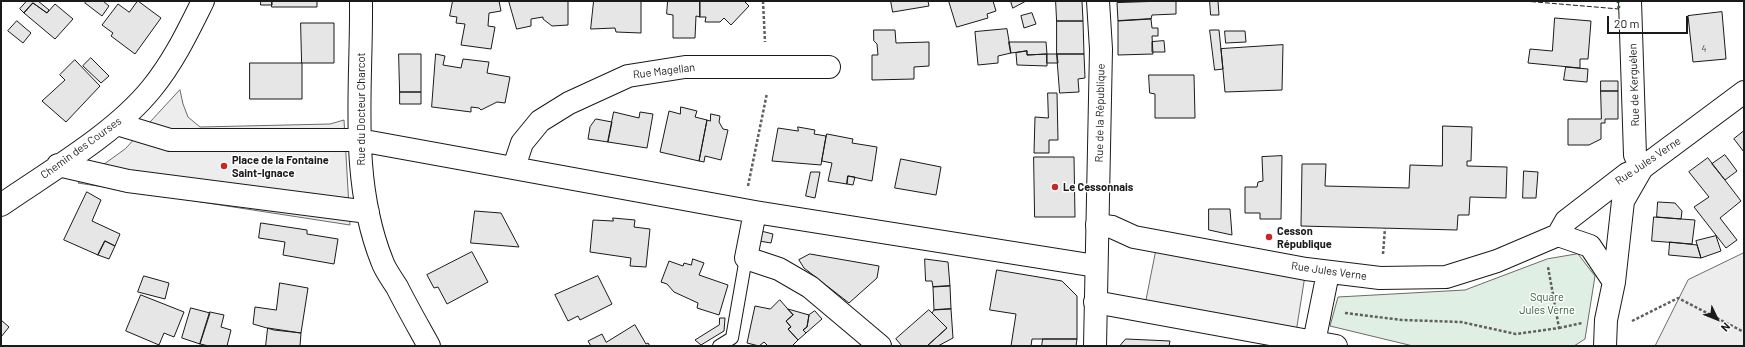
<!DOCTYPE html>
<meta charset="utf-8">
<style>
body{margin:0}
#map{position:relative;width:1745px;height:347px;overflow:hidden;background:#fff;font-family:Barlow,sans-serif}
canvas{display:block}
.frame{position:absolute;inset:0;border:2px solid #1a1a1a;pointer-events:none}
.north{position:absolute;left:1697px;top:299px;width:40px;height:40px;-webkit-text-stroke:3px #fff;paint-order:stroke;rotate:133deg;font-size:11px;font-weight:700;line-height:16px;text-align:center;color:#1a1a1a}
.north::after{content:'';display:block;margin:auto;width:14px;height:18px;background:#1a1a1a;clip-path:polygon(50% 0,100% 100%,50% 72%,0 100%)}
.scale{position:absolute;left:1607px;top:16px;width:81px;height:18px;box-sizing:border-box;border:2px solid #1a1a1a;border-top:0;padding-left:5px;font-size:12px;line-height:14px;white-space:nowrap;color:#1a1a1a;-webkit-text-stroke:3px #fff;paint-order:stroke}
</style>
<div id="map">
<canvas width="1745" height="347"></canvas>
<div class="frame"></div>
<div class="north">N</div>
<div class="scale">20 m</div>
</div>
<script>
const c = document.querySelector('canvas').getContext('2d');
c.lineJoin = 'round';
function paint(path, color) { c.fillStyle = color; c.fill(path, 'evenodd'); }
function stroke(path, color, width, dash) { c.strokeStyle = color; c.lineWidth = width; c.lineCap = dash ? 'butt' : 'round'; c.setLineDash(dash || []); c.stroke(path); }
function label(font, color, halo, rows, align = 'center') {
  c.font = font + ' Barlow,sans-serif'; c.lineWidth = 3; c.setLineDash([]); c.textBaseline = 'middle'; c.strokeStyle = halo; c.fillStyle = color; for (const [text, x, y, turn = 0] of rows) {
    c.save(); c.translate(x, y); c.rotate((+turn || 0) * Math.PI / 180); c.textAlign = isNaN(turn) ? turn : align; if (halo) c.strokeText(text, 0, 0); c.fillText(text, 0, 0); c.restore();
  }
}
const green = new Path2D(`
 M 1578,254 L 1595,276 L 1585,339 L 1574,346 L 1413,346 L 1330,326 L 1338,297 L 1465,290 L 1547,259 Z`);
const parking = new Path2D(`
 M 180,90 L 183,104 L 188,117 L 200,127 L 330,124 L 344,120 L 350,225 L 78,183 L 125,149 Z
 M 1158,241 L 1306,269 L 1295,339 L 1144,312 Z
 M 1744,253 L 1744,346 L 1655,346 L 1688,280 Z`);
const building = new Path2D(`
 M 27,1 L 38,1 L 49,10 L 47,13 L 33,3 L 24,13 L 20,9 Z
 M 87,1 L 103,1 L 109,6 L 102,16 L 85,3 Z
 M 138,1 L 161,18 L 135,54 L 111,36 L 113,33 L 102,25 L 118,4 L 129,12 Z
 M 261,1 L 272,1 L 272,5 L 261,5 Z
 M 272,1 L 317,1 L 317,7 L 272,7 Z
 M 453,1 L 499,1 L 501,11 L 489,13 L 488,26 L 495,27 L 491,49 L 461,45 L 465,24 L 456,23 L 457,17 L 450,16 Z
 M 509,1 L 568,1 L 568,25 L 552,26 L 543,19 L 543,17 L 531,19 L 531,26 L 517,29 Z
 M 594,1 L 641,1 L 641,33 L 616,32 L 615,28 L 591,29 Z
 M 668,1 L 700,1 L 700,17 L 696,16 L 695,38 L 673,38 L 673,15 L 667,14 Z
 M 700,1 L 744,1 L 749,6 L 731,25 L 724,18 L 720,22 L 705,22 L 706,17 L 700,17 Z
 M 891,1 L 928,1 L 929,6 L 893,12 Z
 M 949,1 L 993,1 L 996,11 L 987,14 L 988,18 L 957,27 Z
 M 1011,1 L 1026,1 L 1013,8 Z
 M 1056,1 L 1082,1 L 1083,21 L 1057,21 Z
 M 1176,1 L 1176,14 L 1152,15 L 1151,19 L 1118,21 L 1117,3 Z
 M 1210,1 L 1218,1 L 1219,15 L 1211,15 Z
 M 33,3 L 47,13 L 55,4 L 73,19 L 55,39 L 24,13 Z
 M 1722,12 L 1726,59 L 1693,62 L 1688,16 Z
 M 1032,13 L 1036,24 L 1024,28 L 1021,16 Z
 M 1555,18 L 1591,21 L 1588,59 L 1580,59 L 1580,68 L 1528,63 L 1530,49 L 1552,51 Z
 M 1151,19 L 1152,28 L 1158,28 L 1158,36 L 1152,36 L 1153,54 L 1118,55 L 1118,21 Z
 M 17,21 L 31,33 L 23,43 L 8,31 Z
 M 1057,21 L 1083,21 L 1084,54 L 1057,54 Z
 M 301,23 L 334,23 L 334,63 L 302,63 Z
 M 1007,29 L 1011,53 L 998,56 L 998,63 L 978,65 L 975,32 Z
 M 874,30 L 895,30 L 896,43 L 929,42 L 929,66 L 914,67 L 914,79 L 872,80 L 872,55 L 878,55 L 877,44 L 874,41 Z
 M 1210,30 L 1219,30 L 1223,69 L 1215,70 Z
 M 1225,31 L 1245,31 L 1246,42 L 1226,43 Z
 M 1164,41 L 1165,52 L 1152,52 L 1152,42 Z
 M 1009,42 L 1046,42 L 1047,54 L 1027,55 L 1027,51 L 1011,53 Z
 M 1283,45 L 1282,90 L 1225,92 L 1221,49 Z
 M 1027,51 L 1027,55 L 1047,54 L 1047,66 L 1017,65 L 1016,53 Z
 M 399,54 L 421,54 L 421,92 L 400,92 Z
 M 436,54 L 445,56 L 443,65 L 461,68 L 463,59 L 489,62 L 487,73 L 510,77 L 505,103 L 497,102 L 481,110 L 479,108 L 471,107 L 471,112 L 432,107 Z
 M 1047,54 L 1057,54 L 1058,63 L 1047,63 Z
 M 1057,54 L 1084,54 L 1085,78 L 1078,79 L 1079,92 L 1060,93 Z
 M 91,58 L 109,76 L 101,83 L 83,66 Z
 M 75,60 L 100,86 L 66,122 L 42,101 L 65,80 L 60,75 Z
 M 250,63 L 302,63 L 302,99 L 250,99 Z
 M 1566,67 L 1588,69 L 1587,82 L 1564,80 Z
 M 1149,75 L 1194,75 L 1195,118 L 1155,118 L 1155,94 L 1150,93 Z
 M 1601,81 L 1618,81 L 1618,91 L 1601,91 Z
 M 1601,91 L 1618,91 L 1618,119 L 1605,119 L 1605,123 L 1601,123 L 1601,139 L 1589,145 L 1568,145 L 1568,119 L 1601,119 Z
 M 400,92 L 421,92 L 421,104 L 400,104 Z
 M 1048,93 L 1057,93 L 1058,140 L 1049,140 L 1049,153 L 1034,153 L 1035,117 L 1048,118 Z
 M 681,107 L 697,111 L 695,117 L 707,120 L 699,161 L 660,152 L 669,111 L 680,114 Z
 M 614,112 L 639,118 L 640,112 L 653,114 L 647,148 L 608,142 Z
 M 711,114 L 720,116 L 719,122 L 723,129 L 728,130 L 721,160 L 705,156 L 704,162 L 699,161 L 707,120 L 710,121 Z
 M 596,119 L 612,122 L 608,142 L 588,139 L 590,127 Z
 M 1443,126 L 1472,127 L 1471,161 L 1467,161 L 1467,166 L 1507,167 L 1506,198 L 1470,197 L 1469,215 L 1458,215 L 1457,230 L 1301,226 L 1302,164 L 1326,164 L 1325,186 L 1409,188 L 1410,165 L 1442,166 Z
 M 798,127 L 815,130 L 814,134 L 826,136 L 821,165 L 772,161 L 778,128 L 798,131 Z
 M 1744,131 L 1744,152 L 1734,139 Z
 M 827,134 L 853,139 L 852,143 L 877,147 L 872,181 L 848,176 L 847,184 L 828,181 L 832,163 L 822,161 Z
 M 1725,155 L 1737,171 L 1725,180 L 1712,164 Z
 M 1282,156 L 1281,219 L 1260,219 L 1260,213 L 1245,213 L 1245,187 L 1257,187 L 1258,182 L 1263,181 L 1262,157 Z
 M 1034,157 L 1074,157 L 1075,217 L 1035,217 Z
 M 1708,158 L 1741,201 L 1720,218 L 1737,240 L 1726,248 L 1694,207 L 1709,197 L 1689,172 Z
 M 901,159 L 941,167 L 936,195 L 895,188 Z
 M 1524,171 L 1538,172 L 1536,198 L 1523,198 Z
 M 811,172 L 820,172 L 815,198 L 806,196 Z
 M 848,176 L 855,177 L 853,185 L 847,184 Z
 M 87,192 L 101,200 L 92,221 L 120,234 L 115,246 L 105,241 L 98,255 L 64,240 Z
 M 1658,202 L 1675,203 L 1682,211 L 1681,219 L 1657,217 Z
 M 1209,209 L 1230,209 L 1232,235 L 1209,230 Z
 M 475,211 L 501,213 L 519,247 L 471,243 Z
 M 1654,217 L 1695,220 L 1692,244 L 1652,241 Z
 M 613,218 L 635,220 L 634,227 L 650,229 L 646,267 L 630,266 L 631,258 L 590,252 L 593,220 L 613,221 Z
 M 261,223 L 307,230 L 307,234 L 338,239 L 334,264 L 283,255 L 285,242 L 259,238 Z
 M 761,231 L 773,234 L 771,243 L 759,241 Z
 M 1716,236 L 1721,251 L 1701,258 L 1696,241 Z
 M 105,241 L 115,246 L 109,259 L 98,255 Z
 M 1670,242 L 1697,245 L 1701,258 L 1669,255 Z
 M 472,252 L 488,282 L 447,304 L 438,287 L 434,288 L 427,275 Z
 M 810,254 L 879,266 L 877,278 L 849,303 L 804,268 L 799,260 Z
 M 693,259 L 704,263 L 699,275 L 728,285 L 719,315 L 697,308 L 698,303 L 674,292 L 667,284 L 661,282 L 669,261 L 683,266 L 684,263 L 691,265 Z
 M 925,259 L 948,262 L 950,286 L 933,287 L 932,281 L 926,281 Z
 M 997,270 L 1062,281 L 1077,296 L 1077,339 L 1032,339 L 1031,346 L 1011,346 L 1016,314 L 990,310 Z
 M 144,276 L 169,283 L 165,299 L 138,292 Z
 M 598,276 L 612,304 L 580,320 L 578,316 L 568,321 L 555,295 Z
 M 280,283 L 308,288 L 301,333 L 274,330 L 253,324 L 255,307 L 276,310 Z
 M 950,286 L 951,309 L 934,310 L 933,287 Z
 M 141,295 L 184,312 L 174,337 L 164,333 L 159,345 L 126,331 Z
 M 780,300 L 793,315 L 786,321 L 791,327 L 788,329 L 798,340 L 792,346 L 768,346 L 764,342 L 759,346 L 747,343 L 755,306 L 770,309 Z
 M 191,308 L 210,313 L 200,344 L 182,338 Z
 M 788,309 L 809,315 L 807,327 L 803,330 L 806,333 L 798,340 L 788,329 L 791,327 L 786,321 L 793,315 Z
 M 951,309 L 953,338 L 938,346 L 927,346 L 947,328 L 932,313 L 934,310 Z
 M 929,310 L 947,328 L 927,346 L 902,346 L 896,339 Z
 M 815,311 L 822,319 L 806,333 L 803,330 L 807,327 L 809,315 Z
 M 210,312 L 224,315 L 221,327 L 231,330 L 227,346 L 209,346 L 200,344 Z
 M 720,318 L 725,318 L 724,331 L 701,345 L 695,340 L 719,325 Z
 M 1,320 L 9,327 L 1,337 Z
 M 635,325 L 646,344 L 648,343 L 650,346 L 591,346 L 588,341 L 602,334 L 606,342 Z
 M 268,328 L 301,333 L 300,346 L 266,346 Z
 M 1043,339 L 1077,339 L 1076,346 L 1042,346 Z
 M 1126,339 L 1170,341 L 1169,346 L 1120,346 Z`);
const path = new Path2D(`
 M 763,1 L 765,42
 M 748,186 L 767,93
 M 1383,254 L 1385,228
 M 1345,313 L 1402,320 L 1461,322 L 1516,334 L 1559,328 L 1548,267
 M 1632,321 L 1678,298 L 1744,332
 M 1559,328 L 1582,323`);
const lane = new Path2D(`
 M 719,346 L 732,338 L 746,258`);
const street = new Path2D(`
 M 361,1 C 362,88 349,178 382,261 C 385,270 392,279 397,287 C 407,307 418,326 429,346
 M 1630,1 L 1635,155 L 1642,168
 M 117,124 L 170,140 L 359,140 L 755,212 L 1096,266
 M 58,165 L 128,181 L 368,212
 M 514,167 L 522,143 L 540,121 L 569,103 L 628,76 L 685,67 L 829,67
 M 1,205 C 50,171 115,134 152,88 C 174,61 188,31 203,1
 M 755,212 L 746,258 L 779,269 L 810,287 L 880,346
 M 1097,225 L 1112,227 L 1134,237 L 1306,269 L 1380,278 L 1446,277 L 1497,261 L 1558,235 L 1590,246 L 1614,282
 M 1558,235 L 1566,221 L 1627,174 L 1642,168 L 1744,92
 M 1095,302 L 1336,346
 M 1314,342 L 1328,273
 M 1605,346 L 1606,320 L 1614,282 L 1623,201 L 1642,168`);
const secondary = new Path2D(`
 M 1095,346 L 1101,49 L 1098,1`);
const hedge = new Path2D(`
 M 1618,1 L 1619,9`);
const fence = new Path2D(`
 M 1524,1 L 1619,9`);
const markers = [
 [224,166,4,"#c62828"],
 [1055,187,4,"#c62828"],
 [1269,237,4,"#c62828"]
];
const numberNames = [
 ["4",1704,49]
];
const streetNames = [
 ["Rue Magellan",664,71,-7],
 ["Rue de Kerguélen",1634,85,-92],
 ["Rue du Docteur Charcot",361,109,-90],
 ["Rue de la République",1100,113,-89],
 ["Chemin des Courses",81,148,-36],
 ["Rue Jules Verne",1648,161,-34],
 ["Rue Jules Verne",1329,271,8]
];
const poiNames = [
 ["Place de la Fontaine",232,160],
 ["Saint-Ignace",232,173],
 ["Le Cessonnais",1063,187],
 ["Cesson",1277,231],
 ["République",1277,244]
];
const parkNames = [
 ["Square",1547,297],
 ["Jules Verne",1547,310]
];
paint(green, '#e0efe3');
stroke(green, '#6a6a6a', 1);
paint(parking, '#ededed');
stroke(parking, '#6a6a6a', 1);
paint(building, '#e6e6e6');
stroke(building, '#1a1a1a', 1);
stroke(lane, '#1a1a1a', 14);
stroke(street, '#1a1a1a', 24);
stroke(secondary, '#1a1a1a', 24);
stroke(path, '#5f5f5f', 2.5, [3, 2]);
stroke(lane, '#fff', 12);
stroke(street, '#fff', 22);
stroke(secondary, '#fff', 22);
stroke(hedge, '#2b5a34', 3, [2, 3]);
stroke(fence, '#1a1a1a', 1, [5, 2]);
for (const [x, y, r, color] of markers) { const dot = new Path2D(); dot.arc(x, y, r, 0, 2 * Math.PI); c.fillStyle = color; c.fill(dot); stroke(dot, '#fff', 1.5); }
label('9px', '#4d4d4d', null, numberNames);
label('11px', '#1a1a1a', '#fff', streetNames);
label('bold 11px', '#1a1a1a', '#fff', poiNames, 'left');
label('11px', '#2b5a34', '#fff', parkNames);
</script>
